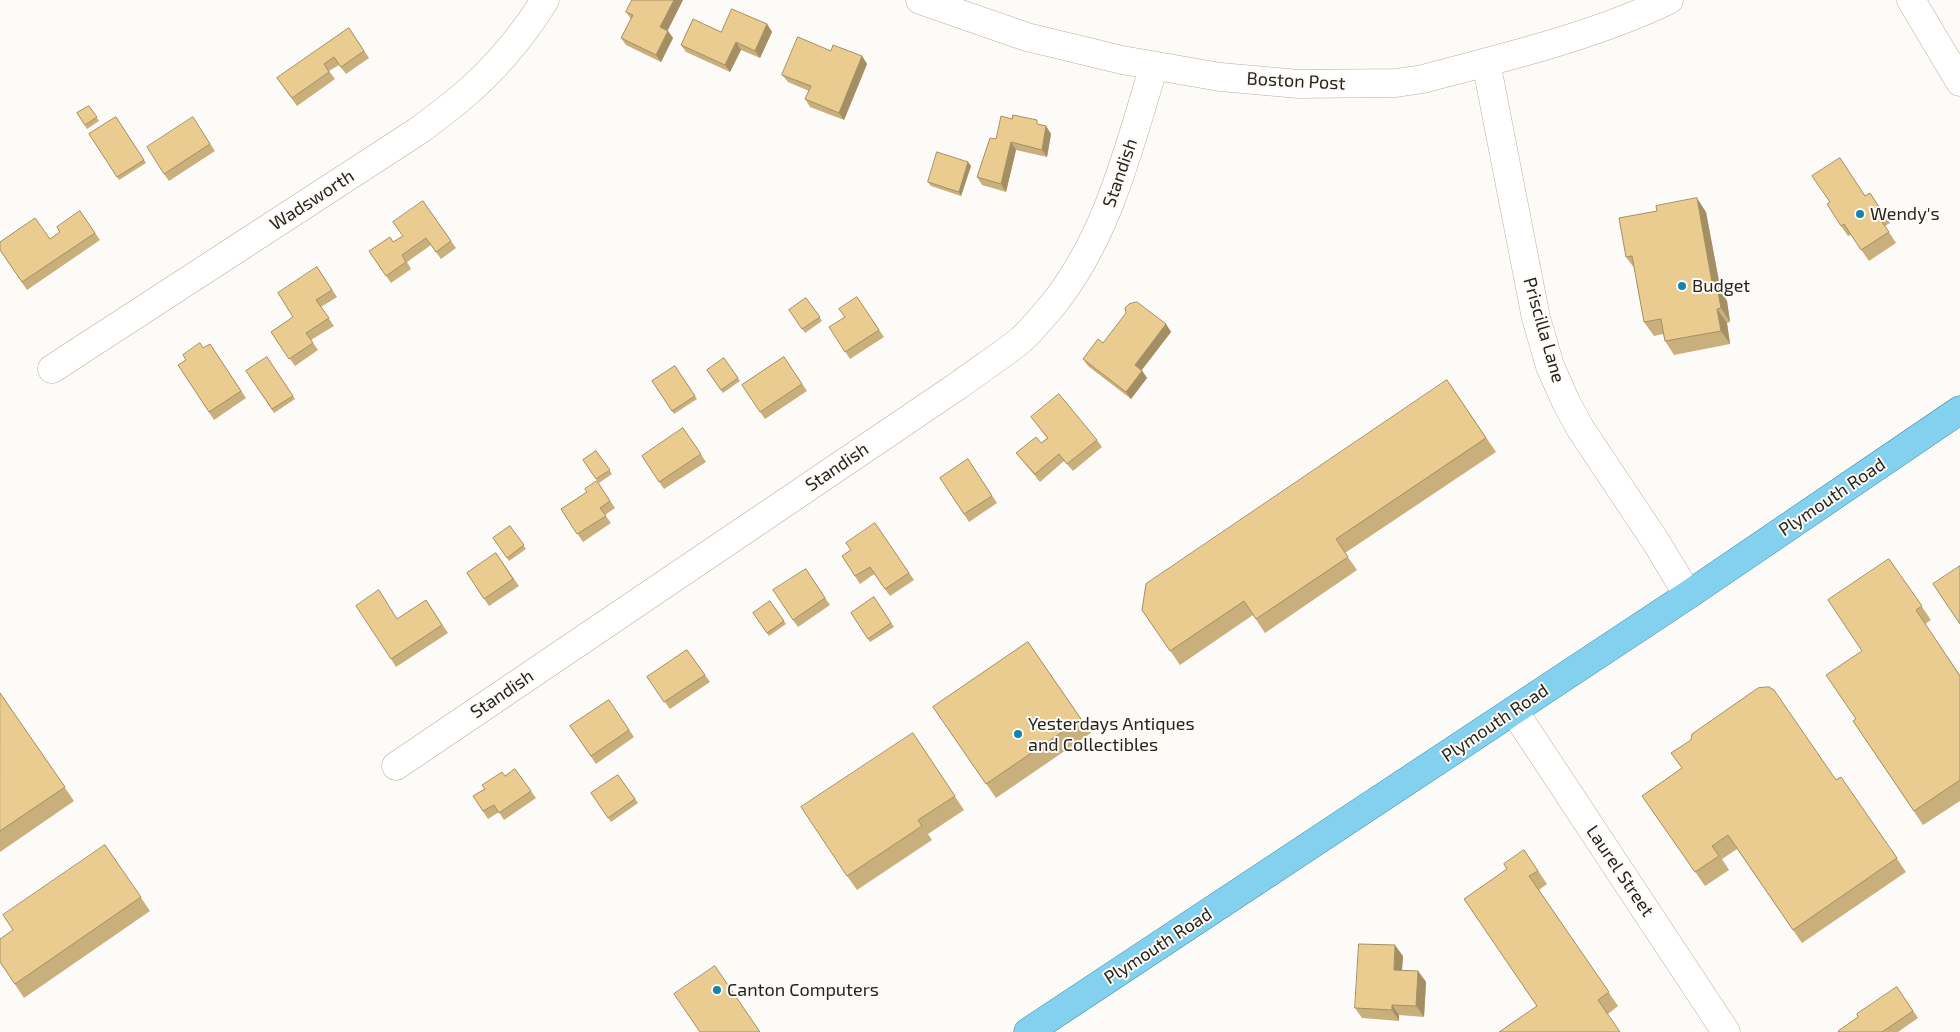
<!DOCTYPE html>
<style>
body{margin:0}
canvas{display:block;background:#fdfbf7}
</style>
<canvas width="1960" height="1032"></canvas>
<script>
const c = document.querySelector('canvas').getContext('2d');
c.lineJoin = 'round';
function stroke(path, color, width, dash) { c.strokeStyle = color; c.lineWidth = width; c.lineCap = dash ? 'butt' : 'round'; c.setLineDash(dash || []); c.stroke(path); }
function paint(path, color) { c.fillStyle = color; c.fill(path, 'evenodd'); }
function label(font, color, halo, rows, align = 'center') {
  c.font = font + ' "Exo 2",sans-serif'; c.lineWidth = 4; c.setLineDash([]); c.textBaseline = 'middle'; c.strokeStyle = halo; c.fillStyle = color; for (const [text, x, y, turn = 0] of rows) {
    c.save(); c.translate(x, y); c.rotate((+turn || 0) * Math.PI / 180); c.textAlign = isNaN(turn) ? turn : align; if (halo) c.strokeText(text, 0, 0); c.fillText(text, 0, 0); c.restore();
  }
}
const minor = new Path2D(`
 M 920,0 L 1027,37 L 1122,60 L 1220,77 L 1299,84 L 1396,83 L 1423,79 C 1505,57 1592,37 1669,0
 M 1911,0 L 1960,82
 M 1486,62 L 1536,318 L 1550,366 L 1566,402 L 1580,428 L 1656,542 L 1688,595
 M 52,369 L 418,131 C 433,120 449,108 463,96 C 495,69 523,35 545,0
 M 1514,711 L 1726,1032
 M 396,766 L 959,385 C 979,370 1001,356 1021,340 C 1032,330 1042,317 1052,306 C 1108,236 1128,150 1154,66`);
const major = new Path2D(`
 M 1028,1032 L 1688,595 L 1960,410`);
const wall = new Path2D(`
 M 683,0 L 667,30 L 673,38 L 661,62 L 626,45 L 621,38 L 631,19 L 626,12 Z
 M 767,24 L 772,32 L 760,58 L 741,50 L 730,72 L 686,52 L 681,45 L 721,32 Z
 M 349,28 L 369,58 L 346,74 L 339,65 L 329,71 L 335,79 L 297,106 L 277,78 Z
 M 831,51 L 862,56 L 867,64 L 844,120 L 810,107 L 805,99 L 809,91 L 788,82 L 782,75 Z
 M 89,106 L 99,121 L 87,129 L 77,113 Z
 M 116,117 L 146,163 L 119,180 L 89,134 Z
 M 198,125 L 215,151 L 169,181 L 164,174 Z
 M 1040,125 L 1046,126 L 1051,134 L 1047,157 L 1016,150 L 1006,192 L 982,185 L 977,177 L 996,139 Z
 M 1840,158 L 1865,196 L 1870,193 L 1890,223 L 1885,226 L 1896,243 L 1869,261 L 1851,235 L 1848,236 L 1841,226 L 1830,202 Z
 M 968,162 L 971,166 L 961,196 L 931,186 L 928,182 Z
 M 423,201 L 456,248 L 441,259 L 431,245 L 407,262 L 411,269 L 391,283 L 369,251 L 393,242 L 403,236 Z
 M 80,211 L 100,240 L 27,290 L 0,250 L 50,239 L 60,232 Z
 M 1706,212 L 1721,292 L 1727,301 L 1730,322 L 1727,323 L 1730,344 L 1674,355 L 1665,341 L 1663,334 L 1654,336 L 1644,322 L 1635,269 L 1626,257 Z
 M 317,267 L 337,297 L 321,307 L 334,326 L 311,340 L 318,350 L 295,366 L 271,332 L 293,317 Z
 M 857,297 L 884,337 L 850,359 L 829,327 L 845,317 Z
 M 806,298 L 822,321 L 805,333 L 789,310 Z
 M 1166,324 L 1171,332 L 1142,370 L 1147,378 L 1131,399 L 1088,366 L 1083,359 Z
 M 210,344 L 246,398 L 214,420 L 178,365 Z
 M 267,357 L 295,399 L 274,413 L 246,371 Z
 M 784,357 L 807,391 L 765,419 L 742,385 Z
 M 724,358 L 740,381 L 723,393 L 707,370 Z
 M 675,366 L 697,399 L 674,414 L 652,381 Z
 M 1447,380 L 1496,452 L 1345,553 L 1357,570 L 1265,633 L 1253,615 L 1180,665 L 1142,610 Z
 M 1031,417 L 1097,440 L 1102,447 L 1073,471 L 1064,461 L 1040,482 L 1016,453 L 1041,443 L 1047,438 Z
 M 683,428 L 706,462 L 664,489 L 642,456 Z
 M 596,451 L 612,474 L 599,483 L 583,460 Z
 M 968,459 L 997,503 L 969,522 L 940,478 Z
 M 597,481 L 615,508 L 605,515 L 611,523 L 583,542 L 561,509 L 587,492 Z
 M 875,523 L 914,580 L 890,596 L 874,574 L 860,584 L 842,556 L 851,550 Z
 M 510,526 L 526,549 L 509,561 L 493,538 Z
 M 496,553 L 519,586 L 489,606 L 467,573 Z
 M 1889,559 L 1931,620 L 1925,624 L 1960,675 L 1960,801 L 1923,825 L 1853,721 L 1856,719 L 1862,651 Z
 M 806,569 L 830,605 L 798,627 L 793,620 Z
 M 874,597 L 894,627 L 870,642 L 851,613 Z
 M 426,600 L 448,633 L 396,667 L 391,659 L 398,619 Z
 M 770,601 L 786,624 L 769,636 L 753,613 Z
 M 1028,642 L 1091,733 L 996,798 L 933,707 Z
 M 687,650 L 710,682 L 670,709 L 647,677 Z
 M 0,693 L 74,801 L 0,852 Z
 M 609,700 L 634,737 L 596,764 L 570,726 Z
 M 1691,740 L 1836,780 L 1841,777 L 1906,872 L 1802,943 L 1737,849 L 1722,859 L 1729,870 L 1705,886 L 1642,796 L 1682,768 Z
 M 922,747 L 964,810 L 928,834 L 932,840 L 857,890 L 847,876 Z
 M 515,769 L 536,798 L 504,820 L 499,812 L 488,819 L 473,796 Z
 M 618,775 L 638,803 L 611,822 L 591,793 Z
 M 105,845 L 150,911 L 24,998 L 0,962 L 13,930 Z
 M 1524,850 L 1547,884 L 1539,890 L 1618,1006 L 1608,1014 L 1537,1006 Z
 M 1403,956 L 1402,970 L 1418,971 L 1426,982 L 1424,1017 L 1399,1015 L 1399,1021 L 1362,1018 L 1355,1008 Z
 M 1897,987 L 1918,1018 L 1898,1032 L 1839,1032 Z`);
const shadedWall = new Path2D(`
 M 674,0 L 683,0 L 666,34 L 660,27 Z
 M 767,24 L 772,32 L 760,58 L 755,51 Z
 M 668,31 L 673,38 L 661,62 L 656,55 Z
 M 736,42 L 741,50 L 730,72 L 725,65 Z
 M 862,56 L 867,64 L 844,120 L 839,113 Z
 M 1046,126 L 1051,134 L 1047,157 L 1042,150 Z
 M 1011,142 L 1016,150 L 1006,192 L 1001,184 Z
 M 968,162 L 971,166 L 961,196 L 959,192 Z
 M 1697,198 L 1706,212 L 1721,292 L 1727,301 L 1730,322 L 1721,308 L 1713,288 Z
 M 1717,309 L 1727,323 L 1730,344 L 1721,331 Z
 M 1166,324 L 1171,332 L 1140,372 L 1135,365 Z
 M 1142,371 L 1147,378 L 1131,399 L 1126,392 Z
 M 1395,945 L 1403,956 L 1401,981 L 1394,970 Z
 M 1418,971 L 1426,982 L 1424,1017 L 1416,1006 Z
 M 1392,1005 L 1399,1015 L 1399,1021 L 1392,1010 Z`);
const building = new Path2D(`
 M 632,0 L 674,0 L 660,27 L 668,31 L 656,55 L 621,38 L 633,15 L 626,12 Z
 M 732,9 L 767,24 L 755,51 L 736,42 L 725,65 L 681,45 L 693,19 L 721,32 Z
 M 349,28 L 364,51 L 341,67 L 334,57 L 324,64 L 329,72 L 292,98 L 277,78 Z
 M 798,37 L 831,51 L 833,45 L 862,56 L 839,113 L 805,99 L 811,86 L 782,75 Z
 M 89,106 L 97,117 L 85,125 L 77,113 Z
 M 1013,115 L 1037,120 L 1037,124 L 1046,126 L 1042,150 L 1011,142 L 1001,184 L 977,177 L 990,138 L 996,139 L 1001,116 L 1012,119 Z
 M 116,117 L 144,160 L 117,177 L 89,134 Z
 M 193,117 L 210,144 L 164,174 L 147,147 Z
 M 937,152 L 968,162 L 959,192 L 928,182 Z
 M 1840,158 L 1865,196 L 1870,193 L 1883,213 L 1878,216 L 1889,232 L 1861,250 L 1844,224 L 1841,226 L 1827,204 L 1830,202 L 1812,176 Z
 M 1697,198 L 1713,288 L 1717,287 L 1721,308 L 1717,309 L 1721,331 L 1665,341 L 1661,319 L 1644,322 L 1632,256 L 1626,257 L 1619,218 L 1657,211 L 1656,206 Z
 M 423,201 L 451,241 L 436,252 L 426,238 L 402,255 L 406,262 L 386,276 L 369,251 L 390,237 L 393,242 L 403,236 L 393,222 Z
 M 80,211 L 95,233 L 22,282 L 0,250 L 0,242 L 35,218 L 50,239 L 60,232 L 57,227 Z
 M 317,267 L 332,290 L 316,300 L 329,318 L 306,333 L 313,343 L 289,359 L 271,332 L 293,317 L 278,293 Z
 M 857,297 L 879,330 L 845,352 L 829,327 L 845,317 L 839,309 Z
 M 806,298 L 820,317 L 802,329 L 789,310 Z
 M 1137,302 L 1166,324 L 1135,365 L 1142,371 L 1126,392 L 1083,359 L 1098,339 L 1103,343 L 1126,313 L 1125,308 L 1129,304 Z
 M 200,343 L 203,348 L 210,344 L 241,391 L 209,412 L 178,365 L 186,360 L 183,355 Z
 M 267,357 L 293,396 L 272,409 L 246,371 Z
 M 784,357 L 802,384 L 760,412 L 742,385 Z
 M 724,358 L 738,378 L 721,390 L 707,370 Z
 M 675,366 L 695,396 L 672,411 L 652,381 Z
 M 1447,380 L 1486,438 L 1336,539 L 1348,557 L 1256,619 L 1244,601 L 1170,651 L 1142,610 L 1146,584 Z
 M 1059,394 L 1097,440 L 1067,464 L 1059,454 L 1035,474 L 1016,453 L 1036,437 L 1041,443 L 1048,438 L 1031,417 Z
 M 683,428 L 701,454 L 659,482 L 642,456 Z
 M 596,451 L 610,470 L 596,479 L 583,460 Z
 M 968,459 L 992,496 L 964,514 L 940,478 Z
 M 597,481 L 610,501 L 600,508 L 606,516 L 577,534 L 561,509 L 587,492 L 585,489 Z
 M 875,523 L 909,573 L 885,589 L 870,567 L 855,576 L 842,556 L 851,550 L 846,543 Z
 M 510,526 L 524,545 L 507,558 L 493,538 Z
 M 496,553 L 513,579 L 484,599 L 467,573 Z
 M 1889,559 L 1922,606 L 1916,610 L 1960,676 L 1960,780 L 1914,811 L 1853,721 L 1856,719 L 1826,675 L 1862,651 L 1828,600 Z
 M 1960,566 L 1960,624 L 1933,584 Z
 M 806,569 L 825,598 L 793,620 L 773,590 Z
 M 379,590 L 397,619 L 426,600 L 442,625 L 391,659 L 356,606 Z
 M 874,597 L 891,623 L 868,639 L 851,613 Z
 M 770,601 L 784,621 L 767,633 L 753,613 Z
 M 1028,642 L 1081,719 L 986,784 L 933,707 Z
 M 687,650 L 705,675 L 664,702 L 647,677 Z
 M 1769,687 L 1774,690 L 1836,780 L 1841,777 L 1897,858 L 1793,930 L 1728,835 L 1712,846 L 1719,856 L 1695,872 L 1642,796 L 1682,768 L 1671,753 L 1691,740 L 1692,734 L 1758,688 Z
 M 0,693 L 65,787 L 0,831 Z
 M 609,700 L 629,730 L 591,756 L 570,726 Z
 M 913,733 L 955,796 L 918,820 L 922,826 L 847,876 L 801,807 Z
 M 515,769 L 531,791 L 499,813 L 494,805 L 483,811 L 473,796 L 485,789 L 482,785 L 502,772 L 505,776 Z
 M 618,775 L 635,799 L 608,818 L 591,793 Z
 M 105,845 L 141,897 L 15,984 L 0,962 L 0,939 L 13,930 L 3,915 Z
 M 1524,850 L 1538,871 L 1529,876 L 1609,992 L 1598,1000 L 1620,1032 L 1499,1032 L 1537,1006 L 1464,899 L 1507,869 L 1504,864 Z
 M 1359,944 L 1395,945 L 1394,970 L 1418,971 L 1416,1006 L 1392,1005 L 1392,1010 L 1355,1008 Z
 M 715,966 L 760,1032 L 700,1032 L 674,994 Z
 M 1897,987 L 1913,1011 L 1882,1032 L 1839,1032 L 1838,1031 L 1858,1017 L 1857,1014 Z`);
const markers = [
 [1860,214,5,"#1384ab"],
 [1682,286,5,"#1384ab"],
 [1018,734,5,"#1384ab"],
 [717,990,5,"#1384ab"]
];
const streetNames = [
 ["Boston Post",1296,81,3],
 ["Standish",1120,173,-71],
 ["Wadsworth",312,200,-33],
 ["Priscilla Lane",1544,330,74],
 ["Standish",837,467,-34],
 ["Plymouth Road",1832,497,-34],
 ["Standish",502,694,-34],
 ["Plymouth Road",1495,723,-34],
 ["Laurel Street",1620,871,56],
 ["Plymouth Road",1158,946,-33]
];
const poiNames = [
 ["Wendy's",1870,214],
 ["Budget",1692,286],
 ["Yesterdays Antiques",1028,724],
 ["and Collectibles",1028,745],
 ["Canton Computers",727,990]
];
stroke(minor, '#b9af9b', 29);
stroke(major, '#2e819d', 29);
stroke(minor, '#fff', 28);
stroke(major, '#83d1ee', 28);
paint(wall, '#c9af7c');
paint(shadedWall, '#a48f65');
paint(building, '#eacc90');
stroke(building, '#a48f65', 1);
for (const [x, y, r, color] of markers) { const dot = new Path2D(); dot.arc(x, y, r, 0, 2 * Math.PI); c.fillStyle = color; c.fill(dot); stroke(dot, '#fdfbf7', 2); }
label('18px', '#28241c', '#fdfbf7', streetNames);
label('18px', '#28241c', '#fdfbf7', poiNames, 'left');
</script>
